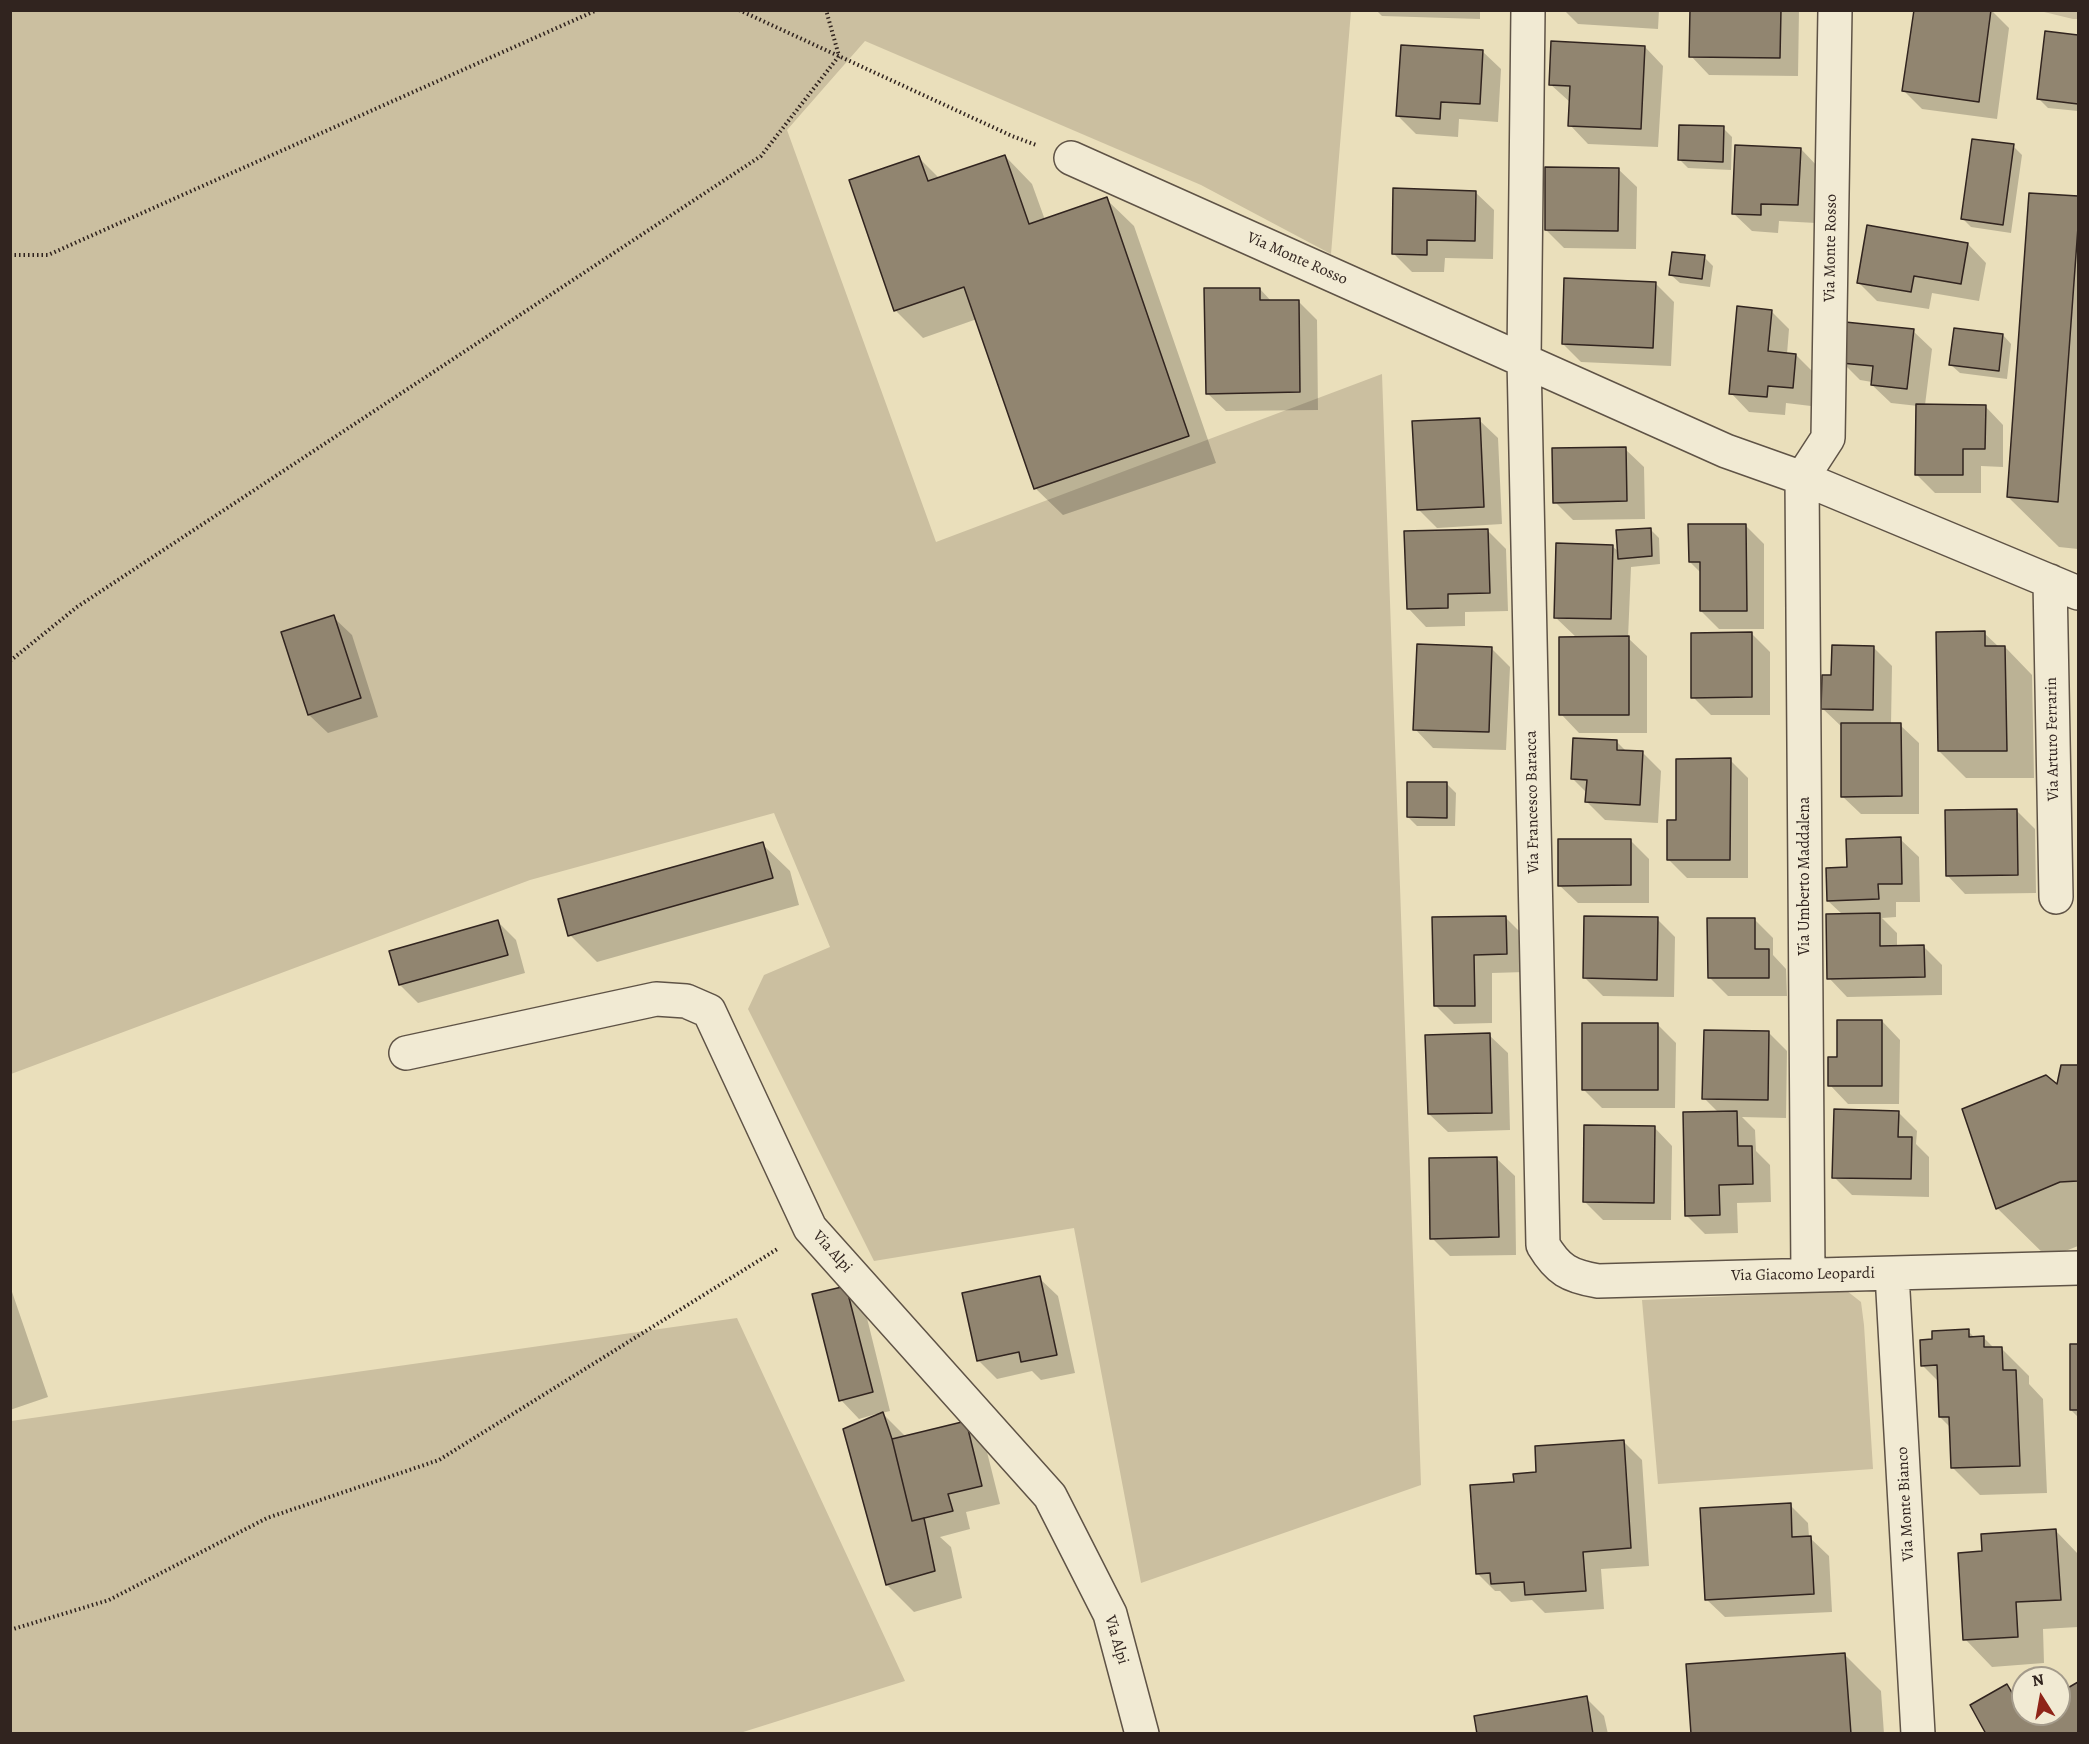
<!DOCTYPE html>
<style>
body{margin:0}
#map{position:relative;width:2089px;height:1744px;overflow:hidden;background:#eadfbb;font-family:Alegreya,serif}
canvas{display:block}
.frame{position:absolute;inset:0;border:12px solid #31241f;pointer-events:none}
.north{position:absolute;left:2011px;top:1666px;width:60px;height:60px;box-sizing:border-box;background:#f1ead3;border:2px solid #a49b8b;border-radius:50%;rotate:349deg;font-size:16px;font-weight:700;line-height:24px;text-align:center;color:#31241f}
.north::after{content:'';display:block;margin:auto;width:21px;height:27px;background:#8f2418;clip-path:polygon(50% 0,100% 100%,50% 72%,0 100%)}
</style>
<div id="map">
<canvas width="2089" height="1744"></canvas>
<div class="frame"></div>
<div class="north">N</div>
</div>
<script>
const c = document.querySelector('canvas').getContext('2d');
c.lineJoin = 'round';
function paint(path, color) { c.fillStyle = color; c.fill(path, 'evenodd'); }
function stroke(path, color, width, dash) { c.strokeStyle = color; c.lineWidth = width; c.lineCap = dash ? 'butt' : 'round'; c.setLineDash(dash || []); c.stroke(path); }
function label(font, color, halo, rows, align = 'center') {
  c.font = font + ' Alegreya,serif'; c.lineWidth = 4.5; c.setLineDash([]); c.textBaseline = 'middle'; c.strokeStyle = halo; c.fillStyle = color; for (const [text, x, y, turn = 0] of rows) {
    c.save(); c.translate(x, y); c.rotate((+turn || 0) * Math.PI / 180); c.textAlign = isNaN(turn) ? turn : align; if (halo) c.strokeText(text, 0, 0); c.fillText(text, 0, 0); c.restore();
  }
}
const green = new Path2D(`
 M 11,11 L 1351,11 L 1331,254 L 1201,185 L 865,41 L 787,130 L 936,542 L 1382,374 L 1421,1485 L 1141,1583 L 1074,1228 L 874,1261 L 748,1009 L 764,975 L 830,947 L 774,813 L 530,880 L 11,1074 Z
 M 2040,11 L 2078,11 L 2078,19 L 2073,19 Z
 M 1847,1291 L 1861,1302 L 1864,1325 L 1873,1469 L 1658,1484 L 1642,1300 Z
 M 737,1318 L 905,1681 L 740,1733 L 11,1733 L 11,1421 Z`);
const shadow = new Path2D(`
 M 1376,10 L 1480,10 L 1480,19 L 1382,16 Z
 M 1564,10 L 1659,10 L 1658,29 L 1578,24 Z
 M 1692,10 L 1799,10 L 1798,76 L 1709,75 L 1691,56 Z
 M 1915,10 L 1991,10 L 2009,28 L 1997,119 L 1922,109 L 1904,91 Z
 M 2046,33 L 2078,37 L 2078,111 L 2048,108 L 2039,99 Z
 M 1645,47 L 1663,66 L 1658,147 L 1588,144 L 1570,125 L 1571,103 L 1550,84 Z
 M 1482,51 L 1501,69 L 1498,122 L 1459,119 L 1458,137 L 1416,134 L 1397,115 Z
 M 1723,128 L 1732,137 L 1731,170 L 1688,168 L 1680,160 Z
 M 2013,146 L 2022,155 L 2011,233 L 1971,227 L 1963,219 Z
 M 1801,149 L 1819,168 L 1816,223 L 1779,221 L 1778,233 L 1752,231 L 1733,213 Z
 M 1005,156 L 1032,184 L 1045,220 L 1106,199 L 1134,226 L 1216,463 L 1063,515 L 1035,488 L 977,319 L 923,338 L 895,310 L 919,158 L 940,179 Z
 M 1618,169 L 1637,187 L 1636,249 L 1564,248 L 1546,230 Z
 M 1475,192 L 1494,210 L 1493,259 L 1445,258 L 1444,272 L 1412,272 L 1393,253 Z
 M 2031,195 L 2078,198 L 2078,549 L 2059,547 L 2008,497 Z
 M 1968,244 L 1986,263 L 1979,301 L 1932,293 L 1929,309 L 1877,301 L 1858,282 Z
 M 1704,257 L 1713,266 L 1710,287 L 1680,283 L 1671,275 Z
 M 1655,283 L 1674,302 L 1671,366 L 1581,362 L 1563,344 Z
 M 1260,289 L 1272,302 L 1298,301 L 1317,320 L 1318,410 L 1226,411 L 1207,393 Z
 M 1771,311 L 1789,329 L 1787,354 L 1796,355 L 1814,373 L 1811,406 L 1786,403 L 1785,415 L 1749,412 L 1731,393 Z
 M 1913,331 L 1932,349 L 1925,405 L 1985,406 L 2003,425 L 2003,467 L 1981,466 L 1981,493 L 1935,493 L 1916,474 L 1918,406 L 1891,403 L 1872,385 L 1872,382 L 1860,380 L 1842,362 Z
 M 2003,335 L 2011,344 L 2007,379 L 1960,373 L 1951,365 Z
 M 1479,420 L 1498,438 L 1502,524 L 1437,528 L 1418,509 Z
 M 1625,449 L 1644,467 L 1645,519 L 1573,520 L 1555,502 Z
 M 1746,526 L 1764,544 L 1764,629 L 1719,629 L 1701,611 L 1701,573 L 1690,562 Z
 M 1650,529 L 1659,538 L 1660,564 L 1631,567 L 1628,638 L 1647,656 L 1647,733 L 1579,733 L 1561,714 L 1577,638 L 1555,617 L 1612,546 L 1619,552 Z
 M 1487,530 L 1506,549 L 1508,611 L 1465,612 L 1465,626 L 1426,627 L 1408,608 Z
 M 333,617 L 352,635 L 378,717 L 328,733 L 309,715 L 283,633 Z
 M 1984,633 L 1999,647 L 2005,647 L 2032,675 L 2034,778 L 1966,778 L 1939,751 Z
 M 1752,634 L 1770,652 L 1770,715 L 1711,715 L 1693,697 Z
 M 1491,648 L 1510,667 L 1506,750 L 1433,748 L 1415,729 Z
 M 1874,648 L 1892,666 L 1891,725 L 1900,725 L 1919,743 L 1919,814 L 1861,814 L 1842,796 L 1842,727 L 1822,708 L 1833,677 Z
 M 1617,742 L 1627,752 L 1642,752 L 1661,771 L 1658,823 L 1605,820 L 1587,802 L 1587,793 L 1572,778 Z
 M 1730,760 L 1748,778 L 1748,878 L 1687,878 L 1669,860 L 1678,821 Z
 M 1447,784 L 1456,793 L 1455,826 L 1417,826 L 1408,817 Z
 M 2017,811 L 2035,829 L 2036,893 L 1965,894 L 1947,875 Z
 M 1900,839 L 1919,857 L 1920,902 L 1896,902 L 1896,917 L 1882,918 L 1897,933 L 1897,948 L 1924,947 L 1942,965 L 1942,995 L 1847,997 L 1829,978 L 1843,915 L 1828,901 L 1848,869 Z
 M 1630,840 L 1649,859 L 1649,903 L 1578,903 L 1559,885 Z
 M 762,844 L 790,871 L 799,905 L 597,962 L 570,935 Z
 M 1506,918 L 1524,936 L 1525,972 L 1492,973 L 1492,1023 L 1454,1024 L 1435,1005 L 1434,919 Z
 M 1657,919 L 1675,937 L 1674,997 L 1603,996 L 1585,978 Z
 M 1754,919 L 1773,938 L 1773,955 L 1786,969 L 1787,996 L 1728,996 L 1710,978 Z
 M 498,922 L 516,940 L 525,973 L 418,1003 L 400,985 Z
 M 1882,1021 L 1900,1040 L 1899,1104 L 1848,1104 L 1830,1085 L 1839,1059 Z
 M 1657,1024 L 1676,1043 L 1675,1108 L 1602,1108 L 1583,1089 Z
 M 1769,1033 L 1787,1051 L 1786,1118 L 1742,1117 L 1755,1130 L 1756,1151 L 1770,1165 L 1771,1202 L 1737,1203 L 1738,1233 L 1705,1234 L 1687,1216 L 1718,1112 L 1704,1098 Z
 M 1489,1035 L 1508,1053 L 1510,1130 L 1448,1132 L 1429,1114 Z
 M 2062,1067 L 2078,1067 L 2078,1246 L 2048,1258 L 1997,1208 L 2058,1087 Z
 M 1898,1112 L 1917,1131 L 1916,1144 L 1929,1157 L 1929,1197 L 1852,1195 L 1834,1177 Z
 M 1654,1127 L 1672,1146 L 1671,1220 L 1603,1220 L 1585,1202 Z
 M 1496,1158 L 1515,1176 L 1516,1255 L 1450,1256 L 1432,1238 Z
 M 1039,1278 L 1058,1296 L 1075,1373 L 1041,1380 L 1032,1371 L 997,1379 L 979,1361 Z
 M 10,1286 L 48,1397 L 10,1410 Z
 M 846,1287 L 864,1306 L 890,1411 L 882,1413 L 906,1437 L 966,1422 L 984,1440 L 1000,1504 L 966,1512 L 970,1529 L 940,1537 L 951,1547 L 962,1598 L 914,1612 L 887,1585 L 876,1416 L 876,1414 L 859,1419 L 841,1400 Z
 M 1968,1331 L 1975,1338 L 1983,1337 L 1994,1348 L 2001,1348 L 2029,1376 L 2029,1384 L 2043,1399 L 2047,1493 L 1980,1495 L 1953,1468 L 1951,1428 L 1940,1417 L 1939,1382 L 1923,1366 L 1934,1341 Z
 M 2071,1346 L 2078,1346 L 2078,1417 L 2071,1410 Z
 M 1624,1442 L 1642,1460 L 1649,1566 L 1601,1569 L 1604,1609 L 1545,1613 L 1532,1600 L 1511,1602 L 1500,1591 L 1495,1591 L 1477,1573 L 1538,1473 Z
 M 1790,1505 L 1808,1523 L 1809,1537 L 1829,1556 L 1832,1612 L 1725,1617 L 1706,1599 Z
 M 2056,1531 L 2078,1554 L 2078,1627 L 2043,1629 L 2044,1663 L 1992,1667 L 1965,1639 L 1984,1552 Z
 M 1845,1655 L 1881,1691 L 1884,1734 L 1693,1734 Z
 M 2078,1684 L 2078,1734 L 1988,1734 L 2007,1686 L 2019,1698 L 2023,1695 L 2023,1714 L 2059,1714 L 2059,1695 Z
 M 1586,1698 L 1604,1716 L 1608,1734 L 1479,1734 Z`);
const building = new Path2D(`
 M 1690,10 L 1781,10 L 1780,58 L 1689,57 Z
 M 1914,10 L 1991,10 L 1979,102 L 1902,91 Z
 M 2045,31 L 2078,35 L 2078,104 L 2037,99 Z
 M 1551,41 L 1645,46 L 1641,129 L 1568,126 L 1570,86 L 1549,85 Z
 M 1401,45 L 1483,50 L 1480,104 L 1441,102 L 1440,119 L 1396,116 Z
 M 1679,125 L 1724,126 L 1723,162 L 1678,160 Z
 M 1972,139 L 2014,144 L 2003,225 L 1961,219 Z
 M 1735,145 L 1801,148 L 1798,205 L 1761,204 L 1761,215 L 1732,214 Z
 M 1005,155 L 1029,224 L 1107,197 L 1189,436 L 1034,489 L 964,287 L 894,311 L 849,180 L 919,156 L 928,181 Z
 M 1545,167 L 1619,168 L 1618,231 L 1545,230 Z
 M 1393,188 L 1476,191 L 1475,241 L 1427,240 L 1427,255 L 1392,254 Z
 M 2029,193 L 2078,196 L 2078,227 L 2058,502 L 2007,497 Z
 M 1867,225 L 1968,243 L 1961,284 L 1914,276 L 1911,292 L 1857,283 Z
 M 1672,252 L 1705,255 L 1702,279 L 1669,275 Z
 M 1564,278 L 1656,282 L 1653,348 L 1562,344 Z
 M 1204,288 L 1260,288 L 1260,300 L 1299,300 L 1300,392 L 1206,394 Z
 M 1737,306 L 1772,310 L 1768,351 L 1796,354 L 1793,388 L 1768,386 L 1767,397 L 1729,394 Z
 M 1845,322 L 1914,329 L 1907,389 L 1871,385 L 1873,366 L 1841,363 Z
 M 1954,328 L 2003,334 L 1999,371 L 1949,365 Z
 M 1916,404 L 1986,405 L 1985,449 L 1963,449 L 1963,475 L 1915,475 Z
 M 1480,418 L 1484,507 L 1417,510 L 1412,421 Z
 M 1626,447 L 1627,501 L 1553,503 L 1552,448 Z
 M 1688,524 L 1746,524 L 1747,611 L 1700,611 L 1700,562 L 1689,562 Z
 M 1651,528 L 1652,556 L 1618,559 L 1616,530 Z
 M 1488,529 L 1490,593 L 1448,594 L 1448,608 L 1407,609 L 1404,531 Z
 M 1556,543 L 1613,545 L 1611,619 L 1554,618 Z
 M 334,615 L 361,698 L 308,715 L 281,632 Z
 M 1985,631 L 1985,646 L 2005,646 L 2007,751 L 1938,751 L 1936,632 Z
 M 1752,632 L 1752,697 L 1691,698 L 1691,633 Z
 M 1629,636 L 1629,715 L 1559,715 L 1559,637 Z
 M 1417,644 L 1492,647 L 1489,732 L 1413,730 Z
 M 1832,645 L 1874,646 L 1873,710 L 1821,709 L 1822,675 L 1831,675 Z
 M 1841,723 L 1901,723 L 1902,796 L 1841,797 Z
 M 1573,738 L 1617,740 L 1617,750 L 1643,751 L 1640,805 L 1585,802 L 1587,780 L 1571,779 Z
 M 1731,758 L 1730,860 L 1667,860 L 1667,820 L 1676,820 L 1676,759 Z
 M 1407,782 L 1447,782 L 1447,818 L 1407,817 Z
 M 2017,809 L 2018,875 L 1946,876 L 1945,810 Z
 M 1901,837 L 1902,884 L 1878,884 L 1879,899 L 1827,901 L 1826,868 L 1847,867 L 1846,839 Z
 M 1558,839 L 1631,839 L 1631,885 L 1558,886 Z
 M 763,842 L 773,878 L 568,936 L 558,899 Z
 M 1880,913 L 1880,946 L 1924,945 L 1925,977 L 1827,979 L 1826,914 Z
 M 1506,916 L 1507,954 L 1474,955 L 1475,1006 L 1434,1006 L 1432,917 Z
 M 1584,916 L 1658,917 L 1657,980 L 1583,978 Z
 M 1707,918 L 1755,918 L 1755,949 L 1769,949 L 1769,978 L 1708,978 Z
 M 498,920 L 508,955 L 399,985 L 389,951 Z
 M 1837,1020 L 1882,1020 L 1882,1086 L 1828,1086 L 1828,1057 L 1837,1057 Z
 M 1582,1023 L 1658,1023 L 1658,1090 L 1582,1090 Z
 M 1704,1030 L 1769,1031 L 1768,1100 L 1702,1099 Z
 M 1490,1033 L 1492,1113 L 1428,1114 L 1425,1035 Z
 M 2061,1065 L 2078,1065 L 2078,1181 L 2060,1182 L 1996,1209 L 1962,1109 L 2046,1075 L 2057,1084 Z
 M 1834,1109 L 1899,1111 L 1898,1137 L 1912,1137 L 1911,1179 L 1832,1178 Z
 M 1737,1111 L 1738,1146 L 1752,1146 L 1753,1184 L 1719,1185 L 1720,1215 L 1685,1216 L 1683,1112 Z
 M 1584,1125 L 1655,1126 L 1654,1203 L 1583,1202 Z
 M 1497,1157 L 1499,1237 L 1430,1239 L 1429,1158 Z
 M 1040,1276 L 1057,1355 L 1021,1362 L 1019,1352 L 977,1361 L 962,1293 Z
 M 846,1286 L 873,1392 L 839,1401 L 812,1294 Z
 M 1969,1329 L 1969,1337 L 1984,1336 L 1984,1347 L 2002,1347 L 2003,1370 L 2016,1370 L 2020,1466 L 1951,1468 L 1949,1417 L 1939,1417 L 1937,1365 L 1921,1366 L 1920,1340 L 1932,1339 L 1932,1331 Z
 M 2070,1344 L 2078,1344 L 2078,1410 L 2070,1410 Z
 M 883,1412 L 892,1439 L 912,1521 L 924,1518 L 935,1571 L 886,1585 L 843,1429 Z
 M 966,1421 L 982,1486 L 948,1494 L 953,1511 L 912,1521 L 892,1439 Z
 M 1624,1440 L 1631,1548 L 1583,1552 L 1586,1591 L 1525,1595 L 1524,1582 L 1491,1584 L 1490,1573 L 1476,1574 L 1470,1485 L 1514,1482 L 1513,1474 L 1536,1472 L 1535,1446 Z
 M 1791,1503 L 1792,1537 L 1811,1536 L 1814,1594 L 1705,1600 L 1700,1508 Z
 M 2056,1529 L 2061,1600 L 2016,1602 L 2018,1637 L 1963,1640 L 1958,1553 L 1982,1551 L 1981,1534 Z
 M 1845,1653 L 1851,1734 L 1691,1734 L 1686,1664 Z
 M 2078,1682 L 2078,1734 L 1986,1734 L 1970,1705 L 2007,1684 L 2015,1698 L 2023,1694 L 2023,1714 L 2059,1714 L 2059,1693 Z
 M 1587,1696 L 1593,1734 L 1477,1734 L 1474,1716 Z`);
const path = new Path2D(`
 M 739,10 L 1012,136 L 1036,145
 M 10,255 L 48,255 L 597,10
 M 10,661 L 77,607 L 761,156 L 839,56 L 826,10
 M 10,1630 L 109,1600 L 267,1518 L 439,1460 L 779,1248`);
const minor = new Path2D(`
 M 1528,10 L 1524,359 L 1543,1245 C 1558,1270 1569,1276 1598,1281 L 2078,1268
 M 1071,158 L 1726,451 L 1802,478 L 2078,593
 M 2050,581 L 2056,897
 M 406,1053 L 656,999 L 686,1001 L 709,1011 L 810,1228 L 1050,1496 L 1110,1614 L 1142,1734
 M 1892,1274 L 1918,1734
 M 1808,1275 L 1802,478 L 1828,438 L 1835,10`);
const streetNames = [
 ["Via Monte Rosso",1831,248,-89],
 ["Via Monte Rosso",1297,259,24],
 ["Via Arturo Ferrarin",2053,739,-91],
 ["Via Francesco Baracca",1533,802,-91],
 ["Via Umberto Maddalena",1805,876,-90],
 ["Via Alpi",832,1252,48],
 ["Via Giacomo Leopardi",1803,1275,-1],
 ["Via Monte Bianco",1906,1504,-93],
 ["Via Alpi",1116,1640,74]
];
paint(green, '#cbbfa0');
paint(shadow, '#0003');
paint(building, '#918570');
stroke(building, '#31241f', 1.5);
stroke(minor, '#5f5346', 36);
stroke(path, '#31241f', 4, [1.5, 3]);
stroke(minor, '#f1ead3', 33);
label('16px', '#31241f', '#f1ead3', streetNames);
</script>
